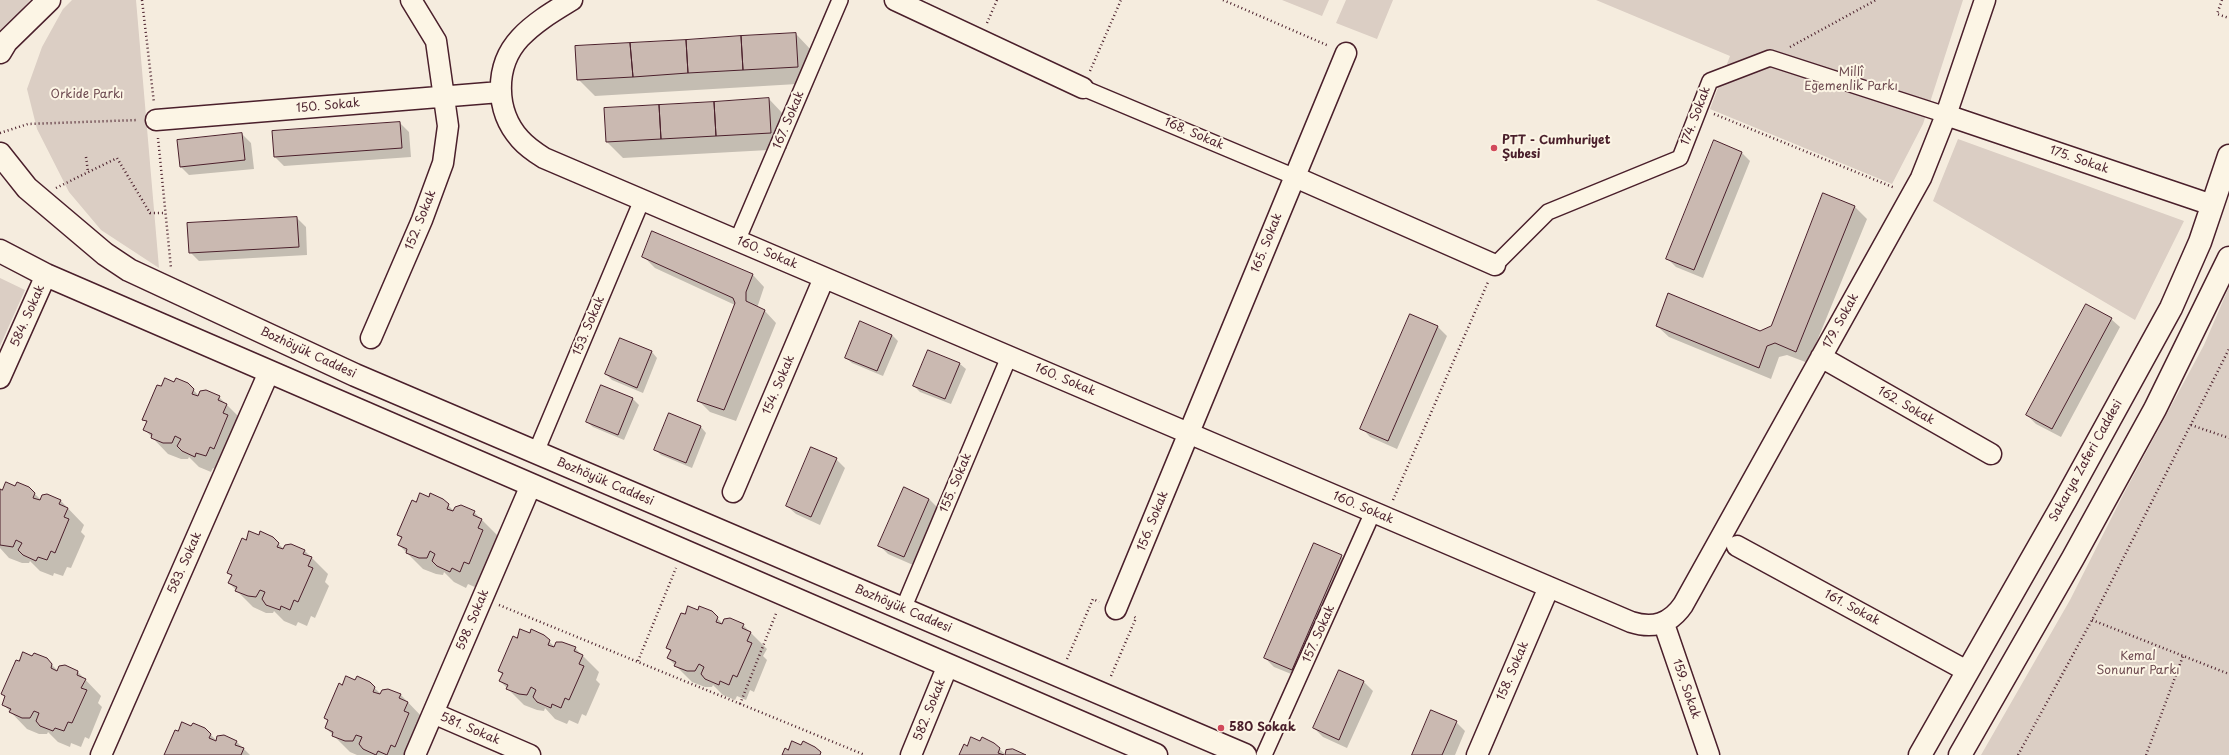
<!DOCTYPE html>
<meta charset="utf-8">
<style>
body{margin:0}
canvas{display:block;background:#f5ecde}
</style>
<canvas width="2229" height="755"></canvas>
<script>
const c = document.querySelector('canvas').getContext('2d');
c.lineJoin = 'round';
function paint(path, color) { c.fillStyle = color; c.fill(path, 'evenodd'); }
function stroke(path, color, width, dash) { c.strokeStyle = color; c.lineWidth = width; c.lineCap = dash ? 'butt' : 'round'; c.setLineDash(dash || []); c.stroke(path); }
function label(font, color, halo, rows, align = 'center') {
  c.font = font + ' "Playpen Sans",sans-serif'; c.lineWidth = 4; c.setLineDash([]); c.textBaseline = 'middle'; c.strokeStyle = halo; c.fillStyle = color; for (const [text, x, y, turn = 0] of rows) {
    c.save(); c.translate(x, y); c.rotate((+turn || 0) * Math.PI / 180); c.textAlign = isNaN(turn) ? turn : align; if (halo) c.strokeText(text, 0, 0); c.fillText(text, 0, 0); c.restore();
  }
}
const green = new Path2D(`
 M 0,0 L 30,0 L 0,34 Z
 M 72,0 L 136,0 L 159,268 L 101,230 L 69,192 L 37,129 L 27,89 L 42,47 L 63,9 Z
 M 1282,0 L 1329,0 L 1322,16 Z
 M 1346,0 L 1393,0 L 1377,39 L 1336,23 Z
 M 1596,0 L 1963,0 L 1923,124 L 1892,184 L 1710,109 L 1730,56 Z
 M 1958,139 L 2184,221 L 2135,320 L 1933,201 Z
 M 0,278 L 25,290 L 0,346 Z
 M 2229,287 L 2229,755 L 1981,755 L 2070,600 L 2123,495 L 2204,345 Z`);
const shadow = new Path2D(`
 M 796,34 L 812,51 L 814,83 L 595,96 L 578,79 Z
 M 769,99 L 785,116 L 787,149 L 623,158 L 607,142 Z
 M 400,123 L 409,132 L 411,157 L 284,166 L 275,157 Z
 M 242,134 L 251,143 L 254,169 L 189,175 L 180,166 Z
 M 1742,153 L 1750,161 L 1703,278 L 1676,267 L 1667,258 Z
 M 1824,195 L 1855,207 L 1867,219 L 1808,363 L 1787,355 L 1779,357 L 1771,379 L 1669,337 L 1657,326 L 1760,332 L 1772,326 Z
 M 297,218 L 306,227 L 307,255 L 199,261 L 190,252 Z
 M 652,232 L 753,275 L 764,287 L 757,308 L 765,311 L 776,323 L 736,421 L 710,412 L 698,400 L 735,305 L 655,268 L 643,256 Z
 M 1411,315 L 1438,327 L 1447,336 L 1397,449 L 1370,437 L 1362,428 Z
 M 2111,319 L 2120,327 L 2061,437 L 2036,424 L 2027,415 Z
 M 861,323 L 892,335 L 898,341 L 883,376 L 852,363 L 846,358 Z
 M 929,351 L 960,364 L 966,369 L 951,404 L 920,392 L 914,386 Z
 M 652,352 L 657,358 L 643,393 L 612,380 L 606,374 Z
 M 175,383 L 188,384 L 199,396 L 219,397 L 243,421 L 222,472 L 213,468 L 211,472 L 199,467 L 189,457 L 188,459 L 181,459 L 168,454 L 145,430 L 147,423 L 144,419 L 161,388 Z
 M 602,386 L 633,399 L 639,405 L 624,440 L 593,427 L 587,422 Z
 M 670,414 L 701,427 L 706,433 L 692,468 L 661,455 L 655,449 Z
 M 836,459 L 845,468 L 820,525 L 796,514 L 787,506 Z
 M 16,487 L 29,488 L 41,500 L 47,495 L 61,501 L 84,525 L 81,532 L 85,536 L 71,568 L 67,567 L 63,576 L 54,573 L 53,576 L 40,571 L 30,561 L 29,563 L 22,563 L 9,558 L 0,548 L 0,491 Z
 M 430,498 L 442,499 L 454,511 L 474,512 L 498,536 L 495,543 L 499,547 L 477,588 L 468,584 L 466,588 L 454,582 L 444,572 L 443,575 L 436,574 L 423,569 L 399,545 L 402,539 L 398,535 L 416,503 Z
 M 929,499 L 938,508 L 913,565 L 888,554 L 880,546 Z
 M 259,537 L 272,538 L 284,549 L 304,550 L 328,574 L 325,582 L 329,586 L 315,618 L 311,616 L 307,626 L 298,622 L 296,626 L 284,621 L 274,611 L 273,613 L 266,613 L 253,607 L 229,583 L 232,576 L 228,573 L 246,541 Z
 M 1341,556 L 1350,565 L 1301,678 L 1274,667 L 1265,658 Z
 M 698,611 L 711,612 L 723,624 L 743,625 L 767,649 L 763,656 L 767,660 L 754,692 L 750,690 L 746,700 L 737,696 L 735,700 L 723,695 L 713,685 L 712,687 L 705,687 L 692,682 L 668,658 L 671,651 L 667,648 L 685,616 Z
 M 530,634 L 543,636 L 555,647 L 575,648 L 599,672 L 596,680 L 600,684 L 586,716 L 582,714 L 578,724 L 569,720 L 567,724 L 555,719 L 545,708 L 544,711 L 537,710 L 524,705 L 500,681 L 503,675 L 499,671 L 517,639 Z
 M 33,658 L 46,659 L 58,671 L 65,666 L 78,672 L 101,696 L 98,703 L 102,707 L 89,739 L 85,737 L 81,747 L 71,743 L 70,747 L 58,742 L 48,732 L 47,734 L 39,734 L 27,729 L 3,704 L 6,698 L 2,694 L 20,662 Z
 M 1339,671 L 1364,682 L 1373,691 L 1347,748 L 1323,737 L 1314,728 Z
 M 356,681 L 369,683 L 381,694 L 388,690 L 401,695 L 424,719 L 415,755 L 357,755 L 350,752 L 326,728 L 329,722 L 325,718 L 343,686 Z
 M 1456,722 L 1465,731 L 1455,755 L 1413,755 Z
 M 192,728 L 205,729 L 217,741 L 237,742 L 250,755 L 165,755 L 179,732 Z
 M 981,742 L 994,744 L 1006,755 L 960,755 L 968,747 Z`);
const building = new Path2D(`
 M 796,33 L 798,67 L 743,70 L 741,36 Z
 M 741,36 L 743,70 L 688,73 L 686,40 Z
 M 686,40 L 688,73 L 633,77 L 630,43 Z
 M 630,43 L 633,77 L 577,80 L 575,46 Z
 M 769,98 L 771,133 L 716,136 L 714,102 Z
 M 714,102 L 716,136 L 661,139 L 659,105 Z
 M 659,105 L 661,139 L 606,142 L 604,108 Z
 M 400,122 L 402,148 L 274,157 L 272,131 Z
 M 242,133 L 245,160 L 180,167 L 177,140 Z
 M 1714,140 L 1742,152 L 1694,270 L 1666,259 Z
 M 1823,193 L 1855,206 L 1796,352 L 1775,343 L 1767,346 L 1759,368 L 1656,326 L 1668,293 L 1760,331 L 1771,326 Z
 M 297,217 L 299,247 L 189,253 L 187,223 Z
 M 652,231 L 753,274 L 746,292 L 746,301 L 765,310 L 724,410 L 697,401 L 735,303 L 733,298 L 642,257 Z
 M 2086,304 L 2112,318 L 2052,429 L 2026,415 Z
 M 1410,314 L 1438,326 L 1388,441 L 1360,429 Z
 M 860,321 L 892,335 L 877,371 L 845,358 Z
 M 620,338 L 652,351 L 637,388 L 605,374 Z
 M 928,350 L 960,363 L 945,399 L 913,386 Z
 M 165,378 L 174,382 L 176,378 L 188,383 L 194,389 L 192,394 L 198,396 L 200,391 L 206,390 L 220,396 L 218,400 L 227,404 L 223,413 L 228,415 L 214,449 L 210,447 L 206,456 L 196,453 L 195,457 L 182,451 L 177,446 L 181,439 L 175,436 L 172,443 L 163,443 L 151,438 L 152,434 L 143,430 L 147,421 L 142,420 L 157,385 L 161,386 Z
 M 601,385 L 633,398 L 618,435 L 586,422 Z
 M 669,413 L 701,426 L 686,463 L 654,450 Z
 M 811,447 L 837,458 L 811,517 L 786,506 Z
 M 6,482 L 15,486 L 17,482 L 29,487 L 35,493 L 33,498 L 40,500 L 42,495 L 47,494 L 61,500 L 59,504 L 68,508 L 64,517 L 69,519 L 55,553 L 51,551 L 47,560 L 38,557 L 36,561 L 23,555 L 18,550 L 22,543 L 16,540 L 13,547 L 0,545 L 0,489 L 2,490 Z
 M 904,487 L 929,499 L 904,557 L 878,546 Z
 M 420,493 L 429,497 L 430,493 L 443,499 L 449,504 L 447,509 L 453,511 L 455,507 L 461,505 L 475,511 L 473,515 L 482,519 L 478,528 L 483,530 L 469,564 L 464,562 L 460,572 L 452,568 L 450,572 L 437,566 L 432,561 L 435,554 L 430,551 L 427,558 L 419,558 L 406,553 L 407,549 L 398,545 L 402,537 L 397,535 L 412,500 L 416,502 Z
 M 249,531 L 259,535 L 260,531 L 273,537 L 279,543 L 277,547 L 283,549 L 285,545 L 291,544 L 305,550 L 303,554 L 312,557 L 308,566 L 313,568 L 298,602 L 294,600 L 290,610 L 281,606 L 280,610 L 266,605 L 262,599 L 265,592 L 260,590 L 256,597 L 248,596 L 235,591 L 237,587 L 228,583 L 232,575 L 227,573 L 242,538 L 246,540 Z
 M 1314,543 L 1342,555 L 1292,670 L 1264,658 Z
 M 688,606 L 698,610 L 699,606 L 712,611 L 718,617 L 716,622 L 722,624 L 724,619 L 730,618 L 744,624 L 742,628 L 751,632 L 747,641 L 752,643 L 737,677 L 733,675 L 729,685 L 720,681 L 719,685 L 705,679 L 701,674 L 704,667 L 699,664 L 695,671 L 687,671 L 674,666 L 676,662 L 667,658 L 671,650 L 666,648 L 681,613 L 685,614 Z
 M 520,629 L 530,633 L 531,629 L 544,635 L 550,640 L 548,645 L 554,647 L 556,642 L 562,642 L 576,647 L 574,651 L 583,655 L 579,664 L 584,666 L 569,700 L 565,698 L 561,708 L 552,704 L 551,708 L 537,702 L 533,697 L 536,690 L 531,687 L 527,695 L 519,694 L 506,689 L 508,685 L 499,681 L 503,673 L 498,671 L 513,636 L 517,638 Z
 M 23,652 L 32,656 L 34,653 L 47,658 L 52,664 L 51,668 L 57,671 L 59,666 L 65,665 L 78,671 L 77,675 L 86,679 L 81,688 L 87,690 L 72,723 L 68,722 L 64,731 L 55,728 L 53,731 L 40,726 L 36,721 L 39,713 L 34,711 L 30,718 L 22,718 L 9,712 L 11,709 L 2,705 L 5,696 L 1,694 L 16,660 L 19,661 Z
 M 1339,670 L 1364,681 L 1339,740 L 1313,728 Z
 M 346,676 L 355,680 L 357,676 L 370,682 L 375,687 L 373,692 L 380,694 L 382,690 L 388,689 L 401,694 L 399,698 L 408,702 L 404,711 L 409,713 L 395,747 L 391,745 L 387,755 L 378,751 L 376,755 L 363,749 L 359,744 L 362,737 L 356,735 L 353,741 L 345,741 L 332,736 L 333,732 L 325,728 L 328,720 L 324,718 L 339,683 L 342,685 Z
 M 1431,710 L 1457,721 L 1442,755 L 1412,755 Z
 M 182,722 L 191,726 L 193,723 L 205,728 L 211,734 L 209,738 L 216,741 L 217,736 L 224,735 L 237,741 L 235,745 L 244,748 L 241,755 L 164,755 L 175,730 L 178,731 Z
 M 971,737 L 980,741 L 982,737 L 994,743 L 1000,748 L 998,753 L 1004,755 L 959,755 L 964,744 L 967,746 Z
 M 792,741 L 801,745 L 803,741 L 815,747 L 821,752 L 820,755 L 782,755 L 785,748 L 788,750 Z
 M 1013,749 L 1026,755 L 1005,755 L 1006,750 Z`);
const path = new Path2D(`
 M 142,0 L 154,103
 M 1223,0 L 1329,46
 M 2222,0 L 2217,14 L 2229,18
 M 987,23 L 997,0
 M 1790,47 L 1876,0
 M 1090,71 L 1121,0
 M 1714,114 L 1895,188
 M 0,133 L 28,124 L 138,120
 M 158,138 L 171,268
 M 86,157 L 88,172
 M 56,188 L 117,158 L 150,213 L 165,213
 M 2191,425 L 2229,438
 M 1393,500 L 1488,282
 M 499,605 L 865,755
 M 2092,620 L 2229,674
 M 1067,659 L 1093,599 L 1099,602
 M 638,661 L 676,568
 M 1111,676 L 1136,618 L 1133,616
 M 740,704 L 777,611
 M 2018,755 L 2092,620 L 2229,349
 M 2146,755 L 2183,656`);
const pedestrian = new Path2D(`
 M 1083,88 L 1295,177
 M 737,241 L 840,0
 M 1495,265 L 1548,212 L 1680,158 L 1710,81 L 1770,58 L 1946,115
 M 536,452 L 642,200
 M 903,609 L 1009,357
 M 1264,755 L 1373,512`);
const minor = new Path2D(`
 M 572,0 C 554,11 535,22 520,38 C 494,66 495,111 520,139 C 527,147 536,153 544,158 L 1631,622 C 1653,629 1670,624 1683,605 L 1921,178 L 1946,115 L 1985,0
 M 895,0 L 1083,88
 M 1946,115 L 2212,205
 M 156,120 L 500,92
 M 1295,177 L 1495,265
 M 371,338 L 422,220 L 443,163 L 448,126 L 436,41 L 411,0
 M 1821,357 L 1991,454
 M 0,378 L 46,275
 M 733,492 L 824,278
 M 1737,546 L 1967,671
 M 1116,609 L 1346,53
 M 1664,624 L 1709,755
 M 433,713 L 530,755
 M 101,755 L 269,372
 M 415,755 L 531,485
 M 911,755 L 948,665
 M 1477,755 L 1549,587`);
const primary = new Path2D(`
 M 0,52 L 6,42 L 49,0
 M 0,154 L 27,188 L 105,254 L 129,270 L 355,375 L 1245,755
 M 0,251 L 46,275 L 1156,755
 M 1920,755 L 2066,499 L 2171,308 L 2200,242 L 2229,156
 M 1960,755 L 2073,558 L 2155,409 L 2229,258`);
const markers = [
 [1494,148,4,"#d1495b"],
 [1221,728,4,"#d1495b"]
];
const parkNames = [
 ["Millî",1851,73],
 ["Egemenlik Parkı",1851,87],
 ["Orkide Parkı",87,95],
 ["Kemal",2138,657],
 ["Sonunur Parkı",2138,671]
];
const streetNames = [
 ["150. Sokak",328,106,-5],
 ["174. Sokak",1696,116,-69],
 ["167. Sokak",789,120,-67],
 ["168. Sokak",1194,134,23],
 ["175. Sokak",2079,160,19],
 ["152. Sokak",421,220,-68],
 ["165. Sokak",1267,243,-68],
 ["160. Sokak",767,253,23],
 ["584. Sokak",28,316,-66],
 ["179. Sokak",1841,321,-61],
 ["153. Sokak",589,326,-67],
 ["Bozhöyük Caddesi",308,353,25],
 ["160. Sokak",1065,380,23],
 ["154. Sokak",779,385,-67],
 ["162. Sokak",1906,406,30],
 ["Sakarya Zaferi Caddesi",2086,461,-61],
 ["Bozhöyük Caddesi",605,482,23],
 ["155. Sokak",956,483,-67],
 ["160. Sokak",1363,508,23],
 ["156. Sokak",1153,521,-68],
 ["583. Sokak",185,563,-66],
 ["161. Sokak",1852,608,28],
 ["Bozhöyük Caddesi",903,609,23],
 ["598. Sokak",473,620,-67],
 ["157. Sokak",1319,634,-66],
 ["158. Sokak",1513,671,-67],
 ["159. Sokak",1686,689,71],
 ["582. Sokak",930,710,-68],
 ["581. Sokak",470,729,23]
];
const poiNames = [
 ["PTT - Cumhuriyet",1502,141],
 ["Şubesi",1502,155],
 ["580 Sokak",1229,728]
];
paint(green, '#dbcec4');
paint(shadow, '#0003');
paint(building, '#cab9b1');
stroke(building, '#4a1f2b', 1);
stroke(pedestrian, '#4a1f2b', 18);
stroke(minor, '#4a1f2b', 23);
stroke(primary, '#4a1f2b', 25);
stroke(path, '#4a1f2b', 2.5, [1, 3]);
stroke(pedestrian, '#fcf5e5', 15);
stroke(minor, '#fcf5e5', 20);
stroke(primary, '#fcf5e5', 22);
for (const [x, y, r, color] of markers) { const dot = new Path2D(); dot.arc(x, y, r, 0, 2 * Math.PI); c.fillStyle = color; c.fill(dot); stroke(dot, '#fcf5e5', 1.5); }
label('12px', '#6e4b51', '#fcf5e5', parkNames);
label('12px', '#4a1f2b', '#fcf5e5', streetNames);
label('bold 12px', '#4a1f2b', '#fcf5e5', poiNames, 'left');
</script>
